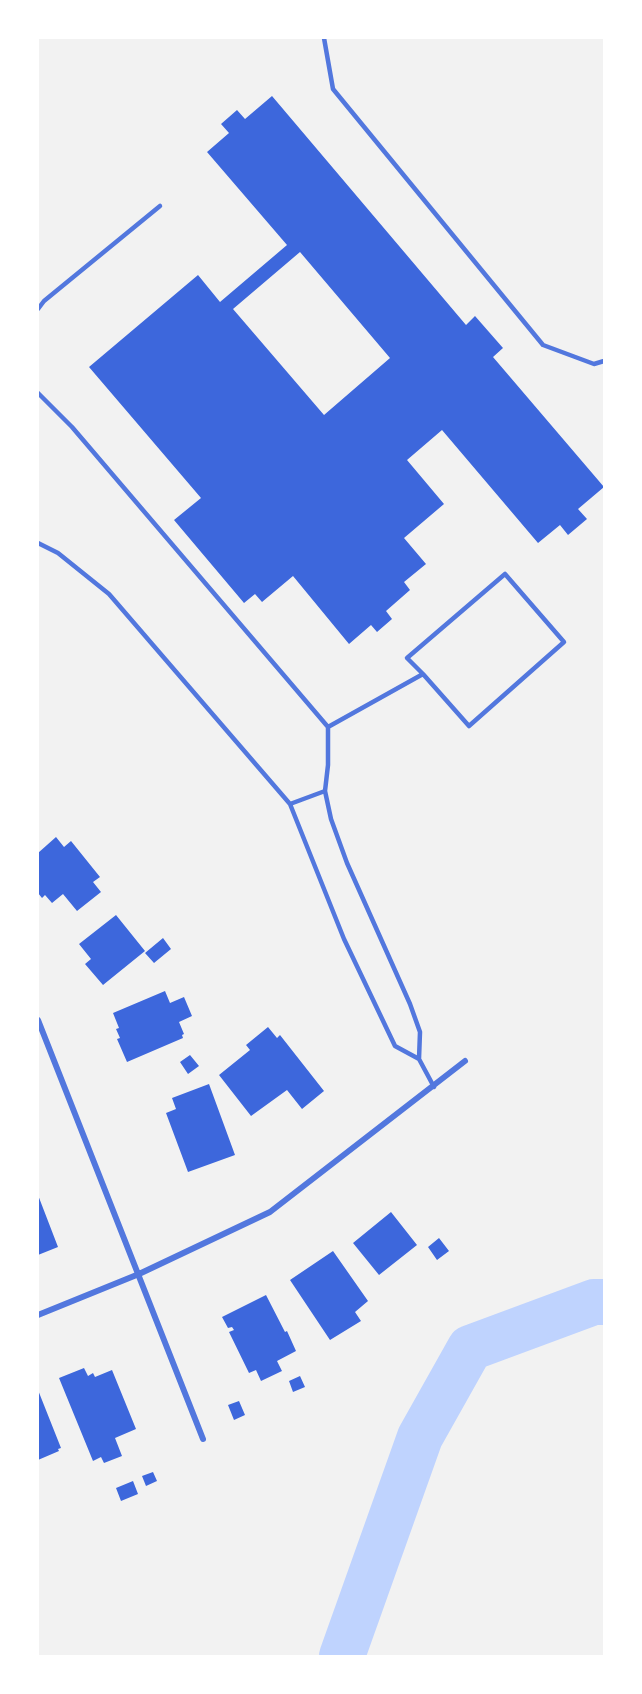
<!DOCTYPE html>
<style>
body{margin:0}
#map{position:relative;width:642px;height:1694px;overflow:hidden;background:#f2f2f2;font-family:Lora,serif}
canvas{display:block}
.frame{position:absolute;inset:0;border:39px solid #fff;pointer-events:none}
</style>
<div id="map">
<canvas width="642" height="1694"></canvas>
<div class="frame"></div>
</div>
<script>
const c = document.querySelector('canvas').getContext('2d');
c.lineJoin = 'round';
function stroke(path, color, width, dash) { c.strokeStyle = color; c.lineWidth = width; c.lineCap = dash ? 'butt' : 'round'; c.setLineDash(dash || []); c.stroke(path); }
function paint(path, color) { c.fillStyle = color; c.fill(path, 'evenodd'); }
const river = new Path2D(`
 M 342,1656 L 420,1437 L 470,1348 L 594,1302 L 604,1302`);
const building = new Path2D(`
 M 272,96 L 466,325 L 475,316 L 503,348 L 493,357 L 604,487 L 578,509 L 587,519 L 568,535 L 560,525 L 538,543 L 442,430 L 407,460 L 444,504 L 404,538 L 426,564 L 404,582 L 410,590 L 386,611 L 392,619 L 377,632 L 371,625 L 349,644 L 293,576 L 262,602 L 255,594 L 244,603 L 174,520 L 201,498 L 89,367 L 198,275 L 220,302 L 287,245 L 207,152 L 229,133 L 221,124 L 237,110 L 245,119 ZM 300,252 L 390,358 L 324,415 L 233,309 Z
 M 56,837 L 64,847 L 71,841 L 100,877 L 93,882 L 101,892 L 77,911 L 63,894 L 52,903 L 45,895 L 42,898 L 38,893 L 38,853 Z
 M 116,915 L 145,951 L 103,985 L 85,964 L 91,959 L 79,944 Z
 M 163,938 L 171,949 L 154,963 L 145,953 Z
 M 165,991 L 170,1003 L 184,997 L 192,1016 L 179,1022 L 184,1034 L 182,1035 L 183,1038 L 127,1062 L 117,1039 L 120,1038 L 116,1029 L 119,1028 L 113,1013 Z
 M 268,1027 L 277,1038 L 280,1035 L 324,1091 L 302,1109 L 287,1090 L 251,1116 L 219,1075 L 250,1050 L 246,1045 Z
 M 190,1055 L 199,1066 L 188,1074 L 180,1062 Z
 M 209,1084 L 235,1155 L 188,1172 L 166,1113 L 176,1109 L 172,1098 Z
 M 38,1195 L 58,1247 L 38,1255 Z
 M 391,1212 L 417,1245 L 379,1275 L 353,1243 Z
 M 439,1238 L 449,1251 L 437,1260 L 428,1247 Z
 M 333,1251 L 368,1301 L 355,1312 L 361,1321 L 330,1340 L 290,1280 Z
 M 266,1295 L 285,1332 L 287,1331 L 296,1351 L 277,1361 L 282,1371 L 261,1381 L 256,1370 L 249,1373 L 229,1332 L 234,1330 L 232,1327 L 228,1328 L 222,1317 Z
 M 84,1368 L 88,1376 L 93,1373 L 95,1377 L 112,1370 L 136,1429 L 115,1438 L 122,1456 L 104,1463 L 101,1457 L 93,1461 L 59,1378 Z
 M 300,1376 L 305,1387 L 293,1392 L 289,1381 Z
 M 38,1390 L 61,1448 L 58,1449 L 59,1451 L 38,1460 Z
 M 239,1401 L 245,1415 L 234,1420 L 228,1405 Z
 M 153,1472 L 157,1481 L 146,1486 L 142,1476 Z
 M 133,1481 L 138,1494 L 121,1501 L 116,1488 Z`);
const service = new Path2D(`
 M 324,38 L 333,89 L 543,345 L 594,364 L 604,361
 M 38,309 L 44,301 L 160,206
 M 38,393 L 72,427 L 328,727 L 328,765 L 325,791 L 331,819 L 347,863 L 410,1004 L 420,1032 L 419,1059 L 434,1087
 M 38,543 L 58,553 L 109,594 L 290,804 L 344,939 L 395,1046 L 419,1059
 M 328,727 L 423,674 L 469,726 L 564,642 L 505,574 L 407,658 L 423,674
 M 290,804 L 325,791`);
const minor = new Path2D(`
 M 38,1020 L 203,1439
 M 38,1315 L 139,1274 L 270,1212 L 465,1061`);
stroke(river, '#bfd3fe', 46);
paint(building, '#3d67dc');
stroke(service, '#5277de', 4.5);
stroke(minor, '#5277de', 6);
</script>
